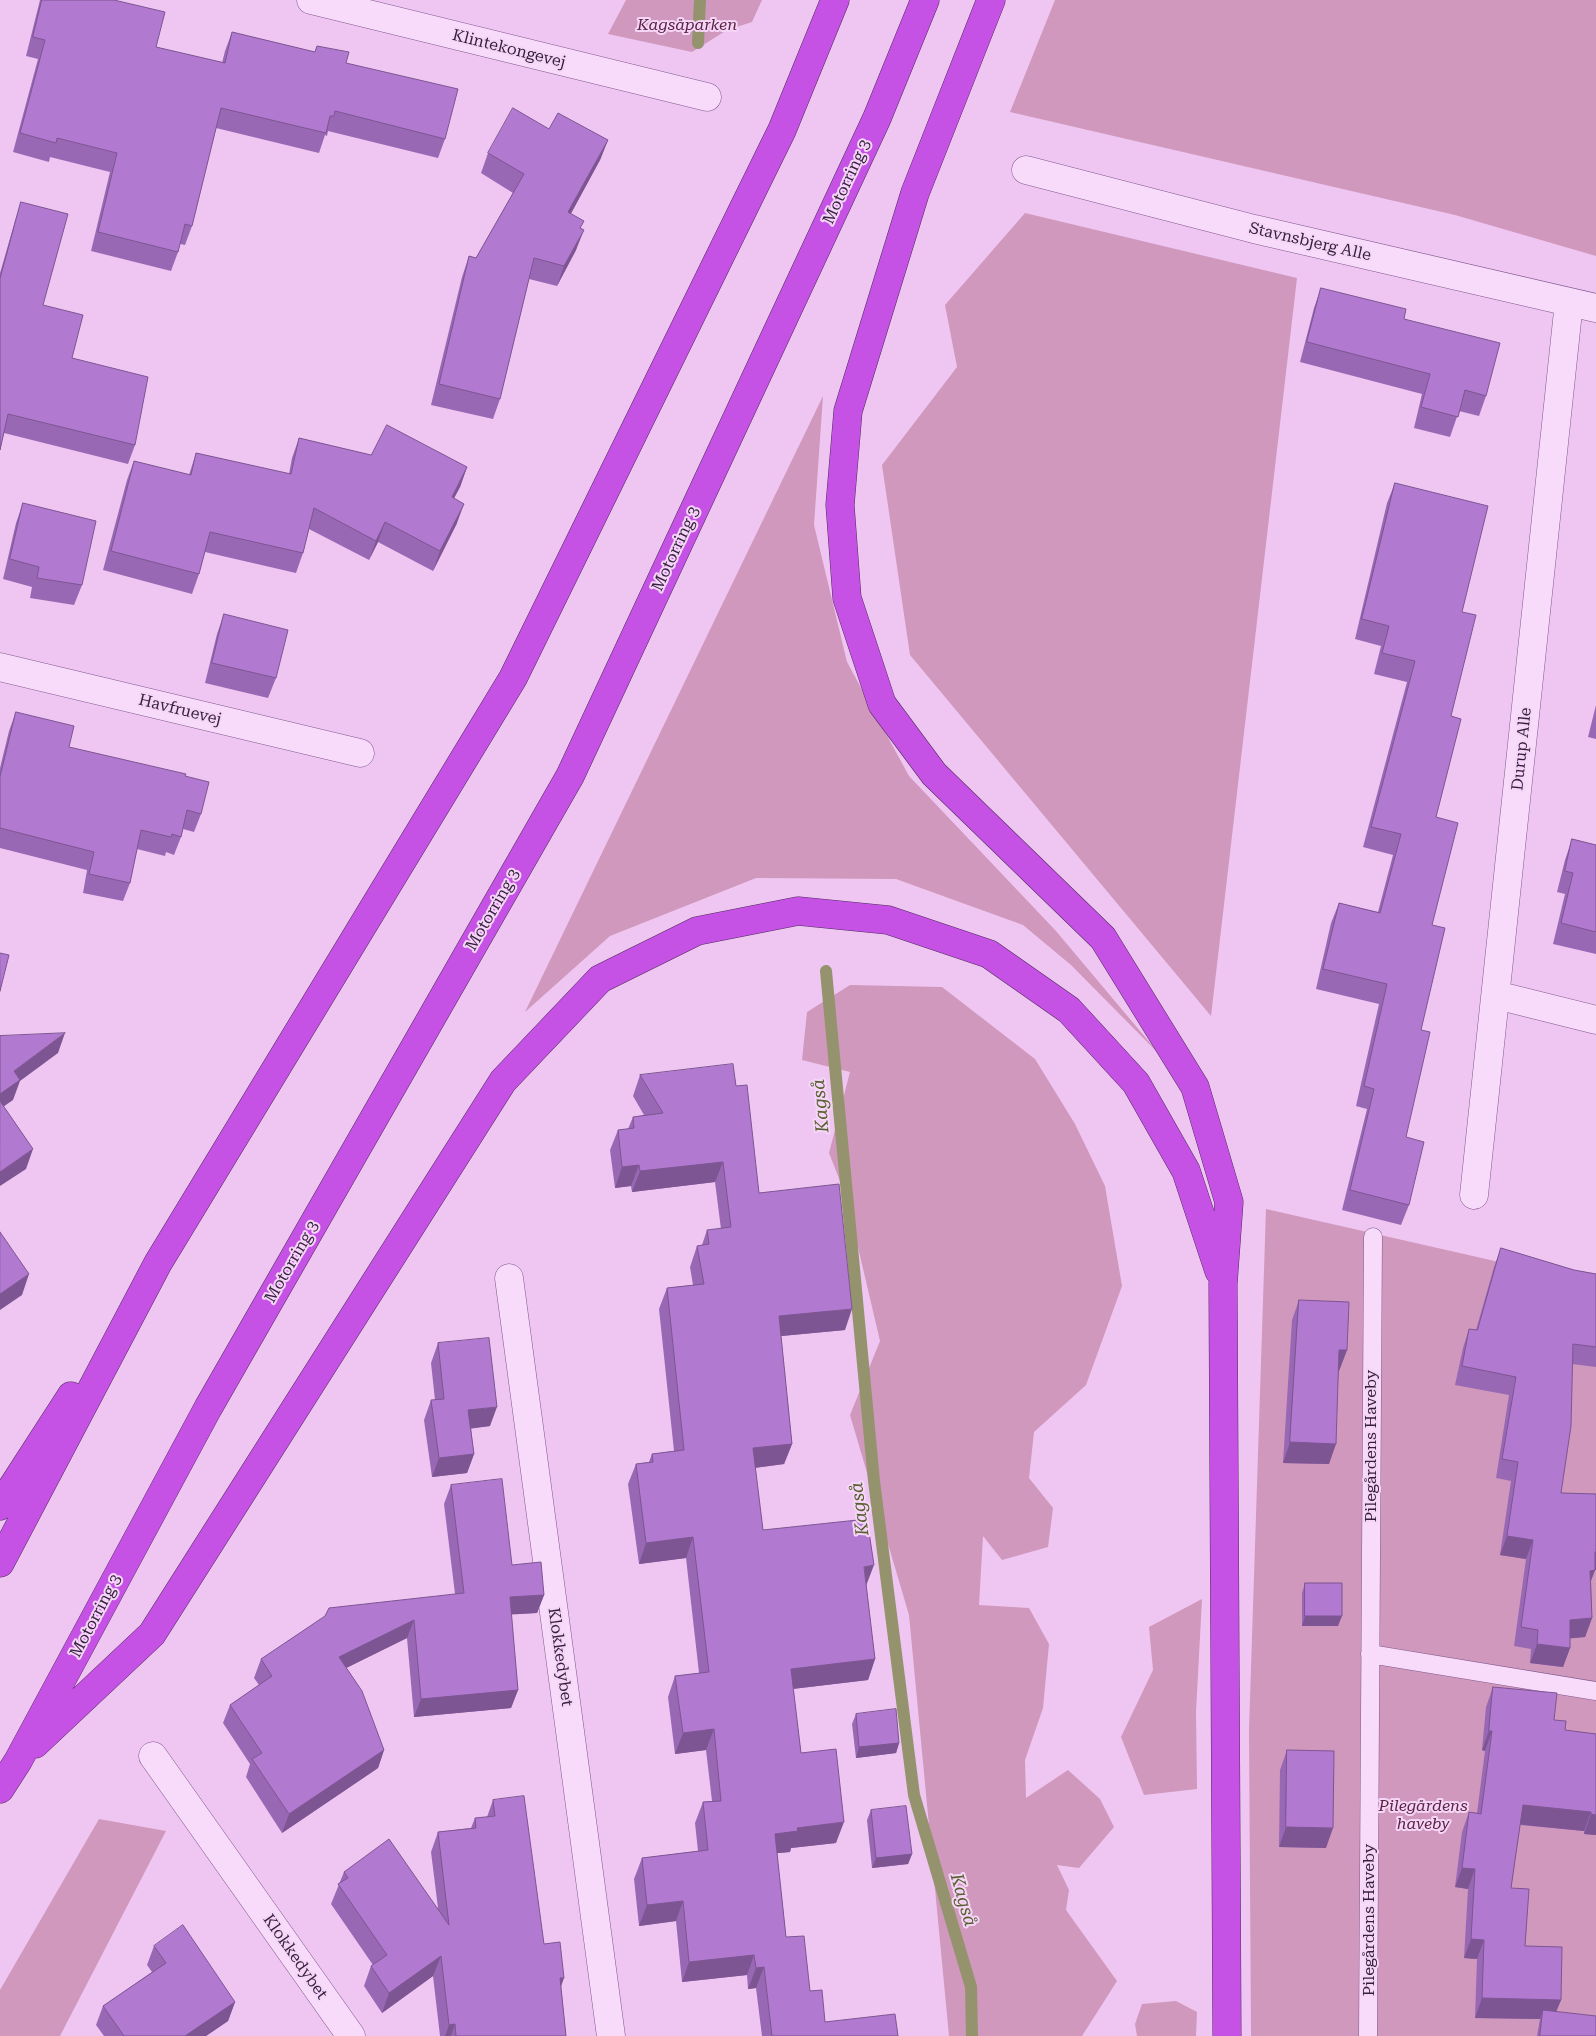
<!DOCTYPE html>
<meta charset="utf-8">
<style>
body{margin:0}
canvas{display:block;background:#eec6f1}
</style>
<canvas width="1596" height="2036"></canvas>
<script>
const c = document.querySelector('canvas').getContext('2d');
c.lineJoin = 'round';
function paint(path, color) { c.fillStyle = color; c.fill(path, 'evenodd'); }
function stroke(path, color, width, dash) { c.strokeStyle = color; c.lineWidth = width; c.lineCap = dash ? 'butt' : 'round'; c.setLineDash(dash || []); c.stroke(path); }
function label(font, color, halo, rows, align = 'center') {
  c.font = font + ' "Roboto Serif",serif'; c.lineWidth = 4; c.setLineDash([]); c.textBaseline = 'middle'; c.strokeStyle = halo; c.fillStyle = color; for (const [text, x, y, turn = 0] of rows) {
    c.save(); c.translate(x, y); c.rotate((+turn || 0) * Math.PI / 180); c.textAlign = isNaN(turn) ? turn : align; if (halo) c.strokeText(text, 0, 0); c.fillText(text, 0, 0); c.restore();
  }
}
const green = new Path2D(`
 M 626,0 L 762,0 L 752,22 L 727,30 L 692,52 L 608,34 Z
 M 1055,0 L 1596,0 L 1596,256 L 1455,215 L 1010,112 Z
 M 1025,213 L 1297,278 L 1211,1016 L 910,655 L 882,465 L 957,367 L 945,305 Z
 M 823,396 L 814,525 L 847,662 L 909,776 L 1056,931 L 1161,1056 L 1071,965 L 1023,925 L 896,879 L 756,878 L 610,936 L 525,1012 Z
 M 850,985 L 942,987 L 1035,1059 L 1075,1124 L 1105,1186 L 1122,1286 L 1086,1385 L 1034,1432 L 1029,1478 L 1053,1508 L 1048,1547 L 1002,1560 L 983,1536 L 979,1605 L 1029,1608 L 1049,1644 L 1043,1708 L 1025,1760 L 1026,1798 L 1068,1770 L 1100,1799 L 1114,1827 L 1079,1868 L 1057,1865 L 1069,1890 L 1066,1910 L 1117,1981 L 1082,2036 L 949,2036 L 909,1615 L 850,1415 L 880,1341 L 846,1196 L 829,1153 L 850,1072 L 802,1060 L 807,1012 Z
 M 1266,1209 L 1596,1284 L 1596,2036 L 1251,2036 L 1249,1729 Z
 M 1202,1599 L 1196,1712 L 1197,1789 L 1144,1795 L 1121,1737 L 1153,1670 L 1149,1627 Z
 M 99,1819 L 166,1831 L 60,2036 L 0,2036 L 0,1990 Z
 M 1176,2001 L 1197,2012 L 1196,2036 L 1137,2036 L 1135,2024 L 1142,2004 Z`);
const stream = new Path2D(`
 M 698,43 L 700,0
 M 826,971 L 874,1481 L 914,1795 L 971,1987 L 972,2036`);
const service = new Path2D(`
 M 1370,1654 L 1596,1691
 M 1368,2036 L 1373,1237`);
const minor = new Path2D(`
 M 311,0 L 707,97
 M 1026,170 L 1254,229 L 1596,308
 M 0,667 L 360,753
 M 1496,995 L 1596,1020
 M 1474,1195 L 1569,302
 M 509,1278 L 611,2036
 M 153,1756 L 351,2036`);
const motorway = new Path2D(`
 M 991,0 L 915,193 L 848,411 L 840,505 L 847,598 L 882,704 L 934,774 L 1103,938 L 1195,1087 L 1229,1202 L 1223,1284 L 1227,2036
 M 0,1506 L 71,1396
 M 0,1563 L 158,1263 L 513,678 L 782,130 L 835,0
 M 35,1744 L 152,1634 L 503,1081 L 600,979 L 697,931 L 798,911 L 888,920 L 989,954 L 1069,1010 L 1136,1083 L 1186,1171 L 1219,1271
 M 0,1789 L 18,1761 L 208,1408 L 570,776 L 877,118 L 925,0`);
const wall = new Path2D(`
 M 40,0 L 114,0 L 156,47 L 222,63 L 225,51 L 232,32 L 315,52 L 317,46 L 346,63 L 445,139 L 438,158 L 328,131 L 327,136 L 325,135 L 319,153 L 216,128 L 192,226 L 185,245 L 180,244 L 178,252 L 171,271 L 91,251 L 110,172 L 50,157 L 49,162 L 13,152 L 38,59 L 26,56 Z
 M 549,129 L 608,140 L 600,160 L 571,213 L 581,228 L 576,250 L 557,286 L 529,279 L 500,399 L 493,419 L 431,405 L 462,277 L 469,256 L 476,258 L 513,193 L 481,173 L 488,153 Z
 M 21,202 L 43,305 L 72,358 L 135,445 L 128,464 L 4,433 L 0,450 L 0,273 L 15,221 Z
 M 1321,288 L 1404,319 L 1486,396 L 1479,416 L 1459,411 L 1450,437 L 1414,428 L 1422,394 L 1300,362 L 1314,308 Z
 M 299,438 L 371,455 L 467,467 L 460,487 L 454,498 L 457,523 L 433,571 L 378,542 L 369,560 L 309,529 L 303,553 L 296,573 L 205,552 L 199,574 L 192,594 L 103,570 L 127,480 L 134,461 L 189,475 L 196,453 L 289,474 L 292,458 Z
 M 1395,483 L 1462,612 L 1451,716 L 1436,817 L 1432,925 L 1421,1030 L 1406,1137 L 1409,1205 L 1401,1225 L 1342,1210 L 1367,1109 L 1356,1106 L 1379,1004 L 1316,989 L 1331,923 L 1339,903 L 1378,912 L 1393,855 L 1363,847 L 1407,682 L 1374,674 L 1381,646 L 1355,639 L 1387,503 Z
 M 23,503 L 82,585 L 74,605 L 30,598 L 32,587 L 3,579 L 16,523 Z
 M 224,614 L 276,678 L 268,698 L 205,683 L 217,634 Z
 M 1596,705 L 1596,739 L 1588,737 Z
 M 16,712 L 69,747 L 185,776 L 201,814 L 194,832 L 183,829 L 181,837 L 174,855 L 166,852 L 165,856 L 137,849 L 130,883 L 123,901 L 83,893 L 87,870 L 0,848 L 0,768 L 9,731 Z
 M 1572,839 L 1596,845 L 1596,954 L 1553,944 L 1565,894 L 1557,892 L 1565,860 Z
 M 640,1075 L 736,1086 L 759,1193 L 845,1330 L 781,1336 L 792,1444 L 784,1464 L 755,1468 L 763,1530 L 866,1586 L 875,1659 L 868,1680 L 793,1689 L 801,1753 L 836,1843 L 791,1848 L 790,1852 L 777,1853 L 786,1937 L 810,1991 L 825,2022 L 898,2036 L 762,2036 L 756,1988 L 748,1989 L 747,1975 L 682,1982 L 676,1921 L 639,1926 L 634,1879 L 642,1858 L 698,1851 L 695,1823 L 703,1802 L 712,1801 L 706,1750 L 675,1754 L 668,1697 L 675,1676 L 699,1673 L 686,1558 L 639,1564 L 628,1484 L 636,1464 L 649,1462 L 652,1454 L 674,1451 L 659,1309 L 667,1288 L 693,1285 L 690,1267 L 697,1246 L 702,1245 L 707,1230 L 721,1229 L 715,1182 L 632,1192 L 631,1186 L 615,1188 L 610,1150 L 618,1130 L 628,1129 L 633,1117 L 644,1115 L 633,1096 Z
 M 1501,1248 L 1574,1270 L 1596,1274 L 1596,1367 L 1572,1364 L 1561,1493 L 1596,1494 L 1596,1570 L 1595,1570 L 1591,1581 L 1592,1618 L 1585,1637 L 1570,1638 L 1570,1648 L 1563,1667 L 1530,1663 L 1531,1649 L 1514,1646 L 1526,1559 L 1500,1555 L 1511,1481 L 1496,1478 L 1509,1395 L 1455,1385 L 1463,1348 L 1469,1329 L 1476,1330 L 1494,1267 Z
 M 1299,1300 L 1347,1350 L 1339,1371 L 1329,1464 L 1283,1463 L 1292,1320 Z
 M 438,1343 L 490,1426 L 471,1428 L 474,1454 L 467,1473 L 432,1477 L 424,1420 L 431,1400 L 435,1400 L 431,1363 Z
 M 451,1485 L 512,1565 L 544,1595 L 537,1613 L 511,1614 L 518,1690 L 511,1708 L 414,1717 L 407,1638 L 346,1668 L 384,1750 L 378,1768 L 282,1833 L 246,1777 L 250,1764 L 223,1723 L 230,1705 L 259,1685 L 254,1678 L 261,1659 L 455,1594 L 444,1504 Z
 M 1305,1583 L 1338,1626 L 1302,1626 L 1302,1593 Z
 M 1493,1687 L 1554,1720 L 1565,1730 L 1596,1734 L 1596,1835 L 1584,1834 L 1584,1831 L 1520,1825 L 1511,1888 L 1525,1946 L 1561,2000 L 1556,2012 L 1596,2036 L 1537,2036 L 1540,2019 L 1475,2018 L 1477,1959 L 1464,1958 L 1468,1889 L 1455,1887 L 1462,1832 L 1469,1812 L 1477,1813 L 1485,1751 L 1482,1750 L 1486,1707 Z
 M 856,1714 L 899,1743 L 896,1753 L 856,1758 L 852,1724 Z
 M 1287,1750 L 1326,1848 L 1279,1847 L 1280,1770 Z
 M 493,1800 L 544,1944 L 561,1986 L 566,2036 L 440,2036 L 433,1976 L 382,2013 L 364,1986 L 371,1966 L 373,1965 L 331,1904 L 344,1872 L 438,1908 L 431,1852 L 438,1832 L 471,1828 L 475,1818 L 487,1817 Z
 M 871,1810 L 912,1854 L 908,1864 L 872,1868 L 867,1820 Z
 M 154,1946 L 235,2002 L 228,2021 L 206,2036 L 104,2036 L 96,2025 L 103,2006 L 152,1972 L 147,1965 Z`);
const shadedWall = new Path2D(`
 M 608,140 L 600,160 L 561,232 L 568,212 Z
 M 584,230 L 576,250 L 557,286 L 564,266 Z
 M 467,467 L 460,487 L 444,517 L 452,497 Z
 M 464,504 L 457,523 L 433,571 L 440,551 Z
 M 385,522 L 378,542 L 369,560 L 376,541 Z
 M 65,1033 L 58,1053 L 20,1081 L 13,1100 L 0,1109 L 0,1094 L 14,1071 Z
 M 33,1149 L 26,1169 L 0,1186 L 0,1172 Z
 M 723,1162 L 715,1182 L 632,1192 L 640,1171 Z
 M 639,1165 L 631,1186 L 615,1188 L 622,1167 Z
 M 29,1274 L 22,1295 L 0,1310 L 0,1294 Z
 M 852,1309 L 845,1330 L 771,1337 L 779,1316 Z
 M 1339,1350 L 1347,1350 L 1339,1371 L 1332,1370 Z
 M 497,1407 L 490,1426 L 461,1430 L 468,1410 Z
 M 1290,1442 L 1336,1444 L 1329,1464 L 1283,1463 Z
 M 792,1444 L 784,1464 L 745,1469 L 753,1448 Z
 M 474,1454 L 467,1473 L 432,1477 L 439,1458 Z
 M 1507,1536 L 1533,1540 L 1526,1559 L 1500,1555 Z
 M 693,1537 L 686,1558 L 639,1564 L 646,1543 Z
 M 1595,1552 L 1596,1552 L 1596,1570 L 1595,1570 L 1588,1588 L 1584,1590 Z
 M 874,1565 L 866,1586 L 864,1567 Z
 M 544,1595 L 537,1613 L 503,1615 L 510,1597 Z
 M 1305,1616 L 1342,1616 L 1338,1626 L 1302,1626 Z
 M 1592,1618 L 1585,1637 L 1564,1639 L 1570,1620 Z
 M 414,1620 L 407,1638 L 332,1675 L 339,1657 Z
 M 1537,1644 L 1570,1648 L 1563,1667 L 1530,1663 Z
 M 875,1659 L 868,1680 L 783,1690 L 791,1669 Z
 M 518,1690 L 511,1708 L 414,1717 L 421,1699 Z
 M 714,1729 L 706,1750 L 675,1754 L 683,1733 Z
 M 1489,1731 L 1492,1731 L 1485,1751 L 1482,1750 Z
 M 899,1743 L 896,1753 L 856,1758 L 859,1747 Z
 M 384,1750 L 378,1768 L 282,1833 L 289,1814 Z
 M 1523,1805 L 1591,1812 L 1584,1831 L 1516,1824 Z
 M 1591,1814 L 1596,1815 L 1596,1835 L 1584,1834 Z
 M 844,1822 L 836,1843 L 791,1848 L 790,1852 L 768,1854 L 775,1834 L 797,1828 Z
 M 1286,1827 L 1333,1828 L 1326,1848 L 1279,1847 Z
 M 912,1854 L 908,1864 L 872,1868 L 876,1858 Z
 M 1462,1868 L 1475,1869 L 1468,1889 L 1455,1887 Z
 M 683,1901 L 676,1921 L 639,1926 L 647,1905 Z
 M 1471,1939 L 1484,1940 L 1477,1959 L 1464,1958 Z
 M 754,1955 L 747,1975 L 682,1982 L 689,1962 Z
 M 441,1956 L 433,1976 L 382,2013 L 389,1993 Z
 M 764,1967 L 756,1988 L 748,1989 L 756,1968 Z
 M 560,1978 L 564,1978 L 557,1998 Z
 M 1482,1998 L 1561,2000 L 1553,2019 L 1543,2010 L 1540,2019 L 1475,2018 Z
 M 235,2002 L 228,2021 L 206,2036 L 185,2036 Z
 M 455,2024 L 451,2036 L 445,2036 L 449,2025 Z`);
const building = new Path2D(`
 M 42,0 L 114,0 L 165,12 L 156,47 L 225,63 L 232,32 L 315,52 L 317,46 L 349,52 L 346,63 L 458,89 L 445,139 L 335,111 L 334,116 L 330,116 L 326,133 L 221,108 L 192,226 L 185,224 L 178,252 L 98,232 L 117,153 L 57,138 L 56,143 L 20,133 L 45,40 L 33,37 Z
 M 513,108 L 549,129 L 558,113 L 608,140 L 568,212 L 584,221 L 580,228 L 584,230 L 564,266 L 534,258 L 500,399 L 439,384 L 469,256 L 476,258 L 524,174 L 488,153 Z
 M 21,202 L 68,214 L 43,305 L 83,315 L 72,358 L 148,377 L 135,445 L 8,414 L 0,450 L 0,279 Z
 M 1321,288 L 1406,309 L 1404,319 L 1500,343 L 1486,396 L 1465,390 L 1458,417 L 1421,407 L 1430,374 L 1307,342 Z
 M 387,425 L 467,467 L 452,497 L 464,504 L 440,551 L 385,522 L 376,541 L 314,508 L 303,553 L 210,532 L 199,574 L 111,551 L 134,461 L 191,475 L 196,453 L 291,474 L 299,438 L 371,455 Z
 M 1395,483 L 1488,506 L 1462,612 L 1476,615 L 1451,716 L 1461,719 L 1436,817 L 1458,823 L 1432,925 L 1445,928 L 1421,1030 L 1430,1032 L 1406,1137 L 1424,1142 L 1409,1205 L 1350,1190 L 1374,1089 L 1364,1086 L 1387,984 L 1323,969 L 1339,903 L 1380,913 L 1401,834 L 1371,827 L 1415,661 L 1382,653 L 1389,626 L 1362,619 Z
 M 23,503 L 96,521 L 82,585 L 37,578 L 39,567 L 10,559 Z
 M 224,614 L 288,630 L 276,678 L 212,663 Z
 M 16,712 L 74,726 L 69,747 L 186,774 L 185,776 L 209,782 L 201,814 L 187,810 L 181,837 L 172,834 L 171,837 L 141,830 L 130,883 L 89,874 L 94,852 L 0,828 L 0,777 Z
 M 1572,839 L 1596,845 L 1596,932 L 1561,923 L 1573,873 L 1565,871 Z
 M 0,953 L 9,955 L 0,991 Z
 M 65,1033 L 14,1071 L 20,1080 L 0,1094 L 0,1036 Z
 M 733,1064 L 736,1086 L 747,1085 L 759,1193 L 839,1184 L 852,1309 L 779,1316 L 792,1444 L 753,1448 L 763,1530 L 867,1519 L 874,1565 L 864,1567 L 875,1659 L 791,1669 L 801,1753 L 836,1749 L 844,1822 L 797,1828 L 798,1831 L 775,1834 L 786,1937 L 804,1936 L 810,1991 L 822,1990 L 825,2022 L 895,2014 L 898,2036 L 772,2036 L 764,1967 L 756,1968 L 754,1955 L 689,1962 L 683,1901 L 647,1905 L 642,1858 L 708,1850 L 703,1802 L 721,1801 L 714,1729 L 683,1733 L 675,1676 L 709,1672 L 693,1537 L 646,1543 L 636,1464 L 653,1462 L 652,1454 L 684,1450 L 667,1288 L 704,1284 L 697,1246 L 709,1244 L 707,1230 L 731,1227 L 723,1162 L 640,1171 L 639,1165 L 622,1167 L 618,1130 L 634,1128 L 633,1117 L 663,1113 L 640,1075 Z
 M 0,1101 L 33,1149 L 0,1172 Z
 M 0,1232 L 29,1274 L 0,1294 Z
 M 1501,1248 L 1574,1270 L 1596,1274 L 1596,1347 L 1573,1344 L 1571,1426 L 1561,1493 L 1596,1494 L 1596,1552 L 1595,1552 L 1595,1570 L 1590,1571 L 1592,1618 L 1570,1620 L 1570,1648 L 1537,1644 L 1538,1630 L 1521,1627 L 1533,1540 L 1507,1536 L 1518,1462 L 1502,1459 L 1516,1377 L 1462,1366 L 1469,1329 L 1477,1330 Z
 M 1299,1300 L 1349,1302 L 1347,1350 L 1339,1350 L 1336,1444 L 1290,1442 Z
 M 489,1338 L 497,1407 L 468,1410 L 474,1454 L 439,1458 L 431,1400 L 444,1399 L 438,1343 Z
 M 502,1479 L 512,1565 L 541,1562 L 544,1595 L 510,1597 L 518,1690 L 421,1699 L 414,1620 L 339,1657 L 362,1691 L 384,1750 L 289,1814 L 252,1759 L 262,1753 L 230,1705 L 272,1676 L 261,1659 L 325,1616 L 329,1608 L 464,1593 L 451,1485 Z
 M 1305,1583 L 1342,1583 L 1342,1616 L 1305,1616 Z
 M 1493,1687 L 1557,1693 L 1554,1720 L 1566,1721 L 1565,1730 L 1596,1734 L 1596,1815 L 1591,1814 L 1591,1812 L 1523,1805 L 1511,1888 L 1529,1889 L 1525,1946 L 1562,1947 L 1561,2000 L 1482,1998 L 1484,1940 L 1471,1939 L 1475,1869 L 1462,1868 L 1469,1812 L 1481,1814 L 1492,1731 L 1489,1731 Z
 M 896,1709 L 899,1743 L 859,1747 L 856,1714 Z
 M 1287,1750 L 1334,1751 L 1333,1828 L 1286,1827 Z
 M 524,1796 L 544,1944 L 560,1942 L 564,1978 L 560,1978 L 566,2036 L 456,2036 L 455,2024 L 449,2025 L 441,1956 L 389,1993 L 371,1966 L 387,1955 L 338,1884 L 348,1878 L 344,1872 L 389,1839 L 449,1925 L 438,1832 L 476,1828 L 475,1818 L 495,1816 L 493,1800 Z
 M 906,1806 L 912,1854 L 876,1858 L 871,1810 Z
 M 183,1925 L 235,2002 L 185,2036 L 124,2036 L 103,2006 L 166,1963 L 154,1946 Z
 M 1543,2010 L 1596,2016 L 1596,2036 L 1540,2036 Z`);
const parkNames = [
 ["Kagsåparken",687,25],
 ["Pilegårdens",1423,1806],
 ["haveby",1423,1824]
];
const streetNames = [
 ["Klintekongevej",509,49,14],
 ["Motorring 3",847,182,-65],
 ["Stavnsbjerg Alle",1310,242,13],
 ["Motorring 3",676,549,-65],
 ["Havfruevej",180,710,14],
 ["Durup Alle",1522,749,-84],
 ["Motorring 3",493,910,-60],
 ["Motorring 3",292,1262,-60],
 ["Pilegårdens Haveby",1371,1446,-90],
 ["Motorring 3",96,1616,-62],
 ["Klokkedybet",560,1657,82],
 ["Pilegårdens Haveby",1369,1920,-90],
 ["Klokkedybet",295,1957,55]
];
const waterNames = [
 ["Kagså",821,1106,-95],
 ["Kagså",860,1509,-97],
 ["Kagså",963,1900,74]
];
paint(green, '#d098bd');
stroke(stream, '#94936d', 12);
stroke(service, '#815a8e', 19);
stroke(minor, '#815a8e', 29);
stroke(motorway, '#4d2e5c', 29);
stroke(service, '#f8dafb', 18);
stroke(minor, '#f8dafb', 28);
stroke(motorway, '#c552e4', 28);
paint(wall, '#9968b4');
paint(shadedWall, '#7d5592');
paint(building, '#b279d1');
stroke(building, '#7d5592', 1);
label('italic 16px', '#5b2441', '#f6d6f8', parkNames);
label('16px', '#341f3d', '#f6d6f8', streetNames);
label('italic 18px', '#565e2d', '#f6d6f8', waterNames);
</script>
